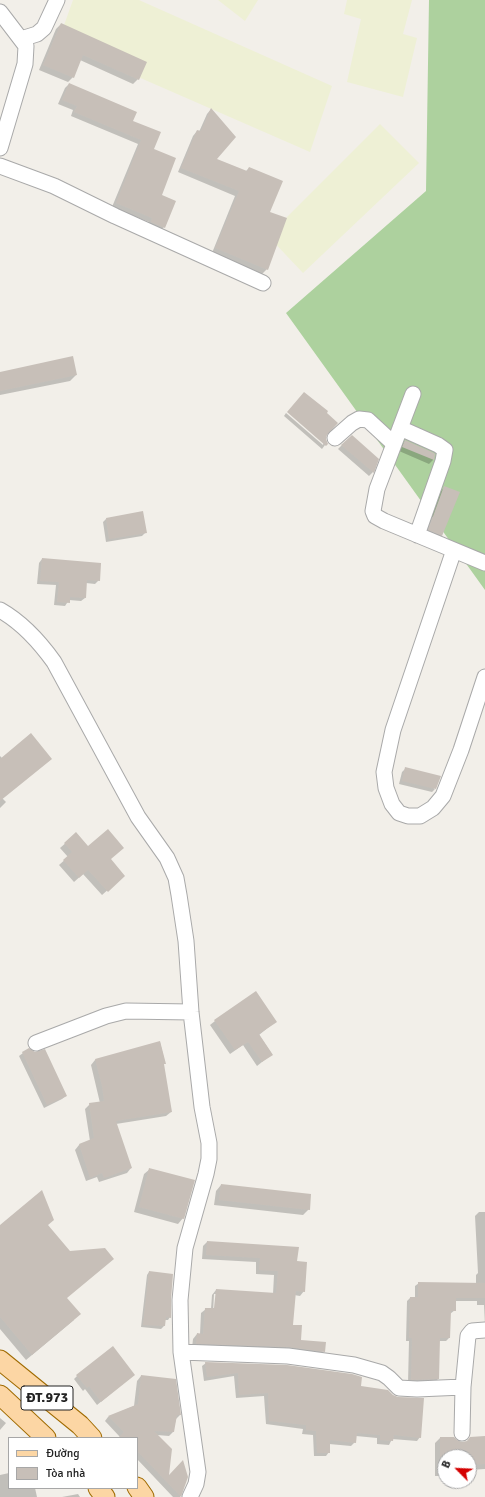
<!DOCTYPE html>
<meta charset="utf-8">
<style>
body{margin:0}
#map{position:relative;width:485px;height:1497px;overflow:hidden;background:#f2efe9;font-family:Signika,sans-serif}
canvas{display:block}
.legend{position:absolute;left:8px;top:1437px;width:130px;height:52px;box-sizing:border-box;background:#fff;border:1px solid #a7a7a7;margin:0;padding:5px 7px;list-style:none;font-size:12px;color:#222}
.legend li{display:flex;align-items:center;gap:8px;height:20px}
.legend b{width:20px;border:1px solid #a7a7a7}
.north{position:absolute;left:437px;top:1449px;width:40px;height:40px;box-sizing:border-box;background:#fff;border:1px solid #a7a7a7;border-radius:50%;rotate:294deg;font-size:11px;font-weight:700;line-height:16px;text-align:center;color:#222}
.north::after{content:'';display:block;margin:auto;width:14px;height:18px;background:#d40000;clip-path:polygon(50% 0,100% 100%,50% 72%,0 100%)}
</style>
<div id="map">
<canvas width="485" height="1497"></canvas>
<ul class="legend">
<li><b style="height:5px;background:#fcd6a4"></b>Đường</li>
<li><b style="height:11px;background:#c7bfb8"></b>Tòa nhà</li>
</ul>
<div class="north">B</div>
</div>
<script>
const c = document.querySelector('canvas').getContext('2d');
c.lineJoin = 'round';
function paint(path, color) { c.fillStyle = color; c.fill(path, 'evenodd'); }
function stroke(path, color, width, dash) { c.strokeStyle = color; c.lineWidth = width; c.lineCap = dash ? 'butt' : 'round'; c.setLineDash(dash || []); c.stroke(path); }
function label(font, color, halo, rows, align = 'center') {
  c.font = font + ' Signika,sans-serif'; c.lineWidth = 3.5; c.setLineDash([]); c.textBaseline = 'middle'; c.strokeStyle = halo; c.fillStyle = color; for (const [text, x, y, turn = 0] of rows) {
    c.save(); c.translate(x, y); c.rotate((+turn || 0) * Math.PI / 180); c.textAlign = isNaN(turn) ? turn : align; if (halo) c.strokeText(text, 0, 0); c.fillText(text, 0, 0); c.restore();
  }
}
const farmland = new Path2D(`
 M 73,0 L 139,0 L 332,86 L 310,152 L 58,42 Z
 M 218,0 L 258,0 L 245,21 Z
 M 347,0 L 412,0 L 403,34 L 417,38 L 403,97 L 347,82 L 361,19 L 344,14 Z
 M 380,124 L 419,163 L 303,273 L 268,236 Z`);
const forest = new Path2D(`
 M 429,0 L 485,0 L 485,590 L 286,313 L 426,191 Z`);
const shadow = new Path2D(`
 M 61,24 L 138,79 L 133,84 L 80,60 L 73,77 L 68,82 L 39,70 L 56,29 Z
 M 69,84 L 132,122 L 152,150 L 160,196 L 164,227 L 160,231 L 147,226 L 149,222 L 112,207 L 138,144 L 71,116 L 73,110 L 58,104 L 65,88 Z
 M 211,109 L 216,160 L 245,172 L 249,168 L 269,212 L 267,269 L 262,274 L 212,253 L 235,196 L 178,172 L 193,136 L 197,131 L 199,132 L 207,114 Z
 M 0,373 L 76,375 L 70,381 L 0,395 Z
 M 286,413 L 323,445 L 326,434 L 325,445 L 322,449 L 284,416 Z
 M 405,441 L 434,454 L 433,460 L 429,464 L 399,451 L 402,445 Z
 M 342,445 L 378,459 L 373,472 L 369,476 L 338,449 Z
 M 445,487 L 442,535 L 438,539 L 425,533 L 441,491 Z
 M 106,519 L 146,532 L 142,536 L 106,542 L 103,522 Z
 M 42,559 L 99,580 L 95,584 L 86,583 L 85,598 L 81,601 L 69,600 L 65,606 L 54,605 L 56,585 L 37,584 L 39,563 Z
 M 0,756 L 2,758 L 2,798 L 6,802 L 0,808 Z
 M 405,769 L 435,789 L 432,792 L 399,784 L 402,772 Z
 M 76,834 L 88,847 L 110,860 L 119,880 L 102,895 L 83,874 L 74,882 L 59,865 L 68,857 L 60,848 Z
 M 215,1021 L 275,1022 L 259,1035 L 272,1054 L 257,1066 L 243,1045 L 230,1054 L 210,1025 Z
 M 160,1042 L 165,1063 L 163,1065 L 171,1112 L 166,1116 L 116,1124 L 131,1168 L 127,1173 L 99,1182 L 97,1177 L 86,1181 L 75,1150 L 79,1145 L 90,1141 L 85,1109 L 90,1104 L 100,1103 L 91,1065 L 95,1060 Z
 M 23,1053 L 66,1096 L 62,1099 L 44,1108 L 19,1056 Z
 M 150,1169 L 183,1218 L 178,1224 L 134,1212 L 144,1174 Z
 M 221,1185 L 309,1209 L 303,1215 L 214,1205 L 216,1191 Z
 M 479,1212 L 485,1212 L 485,1325 L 484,1305 L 477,1305 L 477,1301 L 455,1301 L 455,1310 L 450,1314 L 449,1338 L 446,1341 L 439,1341 L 438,1379 L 435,1382 L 408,1383 L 409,1341 L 406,1341 L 407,1301 L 410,1298 L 415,1298 L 415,1286 L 419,1283 L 476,1284 L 476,1275 L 478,1273 L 475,1216 Z
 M 47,1225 L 66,1298 L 74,1320 L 26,1360 L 0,1329 L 0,1226 Z
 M 207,1242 L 296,1262 L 304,1291 L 300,1296 L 294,1295 L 292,1326 L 300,1341 L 324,1352 L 320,1356 L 192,1348 L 193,1339 L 197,1334 L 200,1334 L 201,1313 L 206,1309 L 211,1309 L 212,1295 L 216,1290 L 273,1294 L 274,1275 L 256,1274 L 256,1262 L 202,1259 L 203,1246 ZM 214,1294 L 216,1294 L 215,1313 L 213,1313 Z
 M 149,1272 L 170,1299 L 170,1317 L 168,1320 L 165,1320 L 164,1326 L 161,1329 L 141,1327 L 147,1275 Z
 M 206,1363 L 360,1387 L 420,1437 L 417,1441 L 392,1439 L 389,1445 L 377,1444 L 377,1438 L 356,1436 L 355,1442 L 351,1446 L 329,1444 L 329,1452 L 326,1456 L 314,1456 L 313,1435 L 302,1434 L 303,1429 L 266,1424 L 264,1396 L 236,1398 L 234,1376 L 204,1381 L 202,1366 Z
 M 77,1376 L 130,1378 L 97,1405 L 85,1389 L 83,1391 L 74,1379 Z
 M 141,1376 L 175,1380 L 180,1415 L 176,1419 L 173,1432 L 169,1436 L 157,1435 L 168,1478 L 187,1477 L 180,1497 L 173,1497 L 137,1459 L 137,1438 L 119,1438 L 120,1437 L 105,1421 L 108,1417 L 134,1406 L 137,1381 Z
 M 0,1418 L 6,1423 L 0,1430 Z
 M 485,1437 L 485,1469 L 469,1470 L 469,1457 L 445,1457 L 445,1476 L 435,1476 L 435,1443 L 440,1438 L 462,1443 Z
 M 9,1473 L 9,1488 L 35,1488 L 37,1497 L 0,1497 L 0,1475 Z
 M 78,1494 L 80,1497 L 62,1497 Z`);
const building = new Path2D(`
 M 61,23 L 147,62 L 139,80 L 83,55 L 74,78 L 43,65 Z
 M 69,83 L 137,112 L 133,121 L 161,132 L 154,149 L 176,158 L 162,195 L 176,201 L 165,228 L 151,222 L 152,218 L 116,203 L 141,140 L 74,112 L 77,106 L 62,100 Z
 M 211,108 L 236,137 L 217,159 L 247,171 L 249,167 L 283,181 L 270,212 L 287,218 L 268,270 L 215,248 L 239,191 L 181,168 L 197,130 L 201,131 Z
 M 73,356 L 77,375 L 0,391 L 0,372 Z
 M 304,392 L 328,411 L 327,413 L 338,423 L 327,435 L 326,439 L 328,444 L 326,446 L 287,412 Z
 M 352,435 L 379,459 L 374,473 L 341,445 Z
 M 405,440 L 434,453 L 435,454 L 434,460 L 402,447 Z
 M 444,486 L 460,492 L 442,536 L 428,530 Z
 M 143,511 L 147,533 L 109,539 L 106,518 Z
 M 42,558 L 101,563 L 100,581 L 87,580 L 86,598 L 70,597 L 70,603 L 57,602 L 59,582 L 40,581 Z
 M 31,733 L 52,759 L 0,801 L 0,759 Z
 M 405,767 L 441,776 L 436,789 L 402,781 Z
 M 108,829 L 124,848 L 111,859 L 125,876 L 108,892 L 88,870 L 79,878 L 63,860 L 72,852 L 64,843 L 76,832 L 88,846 Z
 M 256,991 L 277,1022 L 259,1034 L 273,1055 L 262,1062 L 248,1042 L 235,1050 L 214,1020 Z
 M 160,1041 L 166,1064 L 164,1064 L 172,1112 L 116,1121 L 132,1168 L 104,1178 L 102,1173 L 90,1178 L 79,1144 L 94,1138 L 89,1103 L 104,1101 L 102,1086 L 95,1059 Z
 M 29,1048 L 35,1052 L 45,1049 L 67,1096 L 47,1105 L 22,1052 Z
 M 149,1168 L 195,1180 L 184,1219 L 139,1207 Z
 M 221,1184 L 311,1194 L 310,1210 L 219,1200 Z
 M 42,1190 L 54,1220 L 48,1225 L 70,1251 L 105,1248 L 114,1259 L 67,1298 L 81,1314 L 32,1355 L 0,1317 L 0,1225 Z
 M 207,1241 L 299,1247 L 297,1261 L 307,1262 L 305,1292 L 296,1291 L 293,1325 L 302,1325 L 301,1340 L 326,1342 L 325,1352 L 288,1347 L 196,1344 L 197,1333 L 203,1334 L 205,1308 L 214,1308 L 216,1289 L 276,1293 L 278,1271 L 259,1270 L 260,1258 L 206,1255 Z
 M 149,1271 L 173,1274 L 171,1299 L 171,1318 L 166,1317 L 165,1326 L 143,1325 Z
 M 418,1282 L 485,1283 L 485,1298 L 456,1298 L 456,1311 L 451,1311 L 450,1338 L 440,1338 L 439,1379 L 411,1380 L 412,1338 L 409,1338 L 410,1297 L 418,1297 Z
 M 113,1346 L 135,1375 L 101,1402 L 89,1386 L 87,1388 L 76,1375 Z
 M 205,1362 L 287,1365 L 352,1374 L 362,1377 L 361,1386 L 388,1390 L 393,1395 L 398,1397 L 424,1398 L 421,1438 L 394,1435 L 393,1441 L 380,1440 L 380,1435 L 357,1433 L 356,1443 L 330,1440 L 330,1453 L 317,1453 L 316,1431 L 306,1430 L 306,1425 L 269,1421 L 268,1393 L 239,1395 L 238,1373 L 207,1377 Z
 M 141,1375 L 176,1379 L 181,1415 L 177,1415 L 174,1432 L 154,1431 L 172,1449 L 169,1475 L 183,1460 L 188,1477 L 181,1497 L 137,1451 L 137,1438 L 118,1438 L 124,1432 L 108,1416 L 138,1404 Z
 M 485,1436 L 485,1464 L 469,1465 L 469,1457 L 440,1457 L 440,1437 L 454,1437 L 457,1440 L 462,1442 L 467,1441 L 470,1437 Z`);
const minor = new Path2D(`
 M 0,12 L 26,46 L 25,64 L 0,148
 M 21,39 L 37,34 L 44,28 L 57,0
 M 0,166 L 54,186 L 115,216 L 263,283
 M 413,394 L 377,489 L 373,511 L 375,516 L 384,521 L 485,563
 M 400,428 L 438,445 L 445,450 L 443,461 L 417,535
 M 335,438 L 352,423 L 359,419 L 368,420 L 394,444
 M 454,550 L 393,730 L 384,772 L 386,788 L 392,804 L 399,813 L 408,816 L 420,816 L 433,808 L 443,796 L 461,750 L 485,677
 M 0,610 C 23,623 39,641 54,662 L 138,817 L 167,858 L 176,878 L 179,895 L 186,941 L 191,1012 L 202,1107 L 209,1143 L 209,1159 L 206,1174 L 185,1248 L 180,1300 L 181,1352 L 198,1472 L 196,1484 L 190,1497
 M 36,1043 L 106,1016 L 126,1011 L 191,1012
 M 181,1352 L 288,1356 L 354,1365 L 382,1373 L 389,1378 L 399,1388 L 417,1389 L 463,1387 L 468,1336 L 472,1331 L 485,1330
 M 462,1433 L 463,1387`);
const major = new Path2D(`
 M 0,1360 L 80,1425 L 92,1438
 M 0,1395 L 46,1438
 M 137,1487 L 144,1497
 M 98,1488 L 105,1497`);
const shields = [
 [47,1398,52]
];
const shieldNames = [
 ["ĐT.973",47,1398]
];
paint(farmland, '#eef0d5');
paint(forest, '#add19e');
paint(shadow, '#0003');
paint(building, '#c7bfb8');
stroke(minor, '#a9a9a9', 17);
stroke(major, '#a06b00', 21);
stroke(minor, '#fff', 15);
stroke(major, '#fcd6a4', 19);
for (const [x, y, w] of shields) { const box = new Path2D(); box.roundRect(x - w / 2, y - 12, w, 24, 3); c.fillStyle = '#fff'; c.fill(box); stroke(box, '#222', 1); }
label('bold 14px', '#222', null, shieldNames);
</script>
